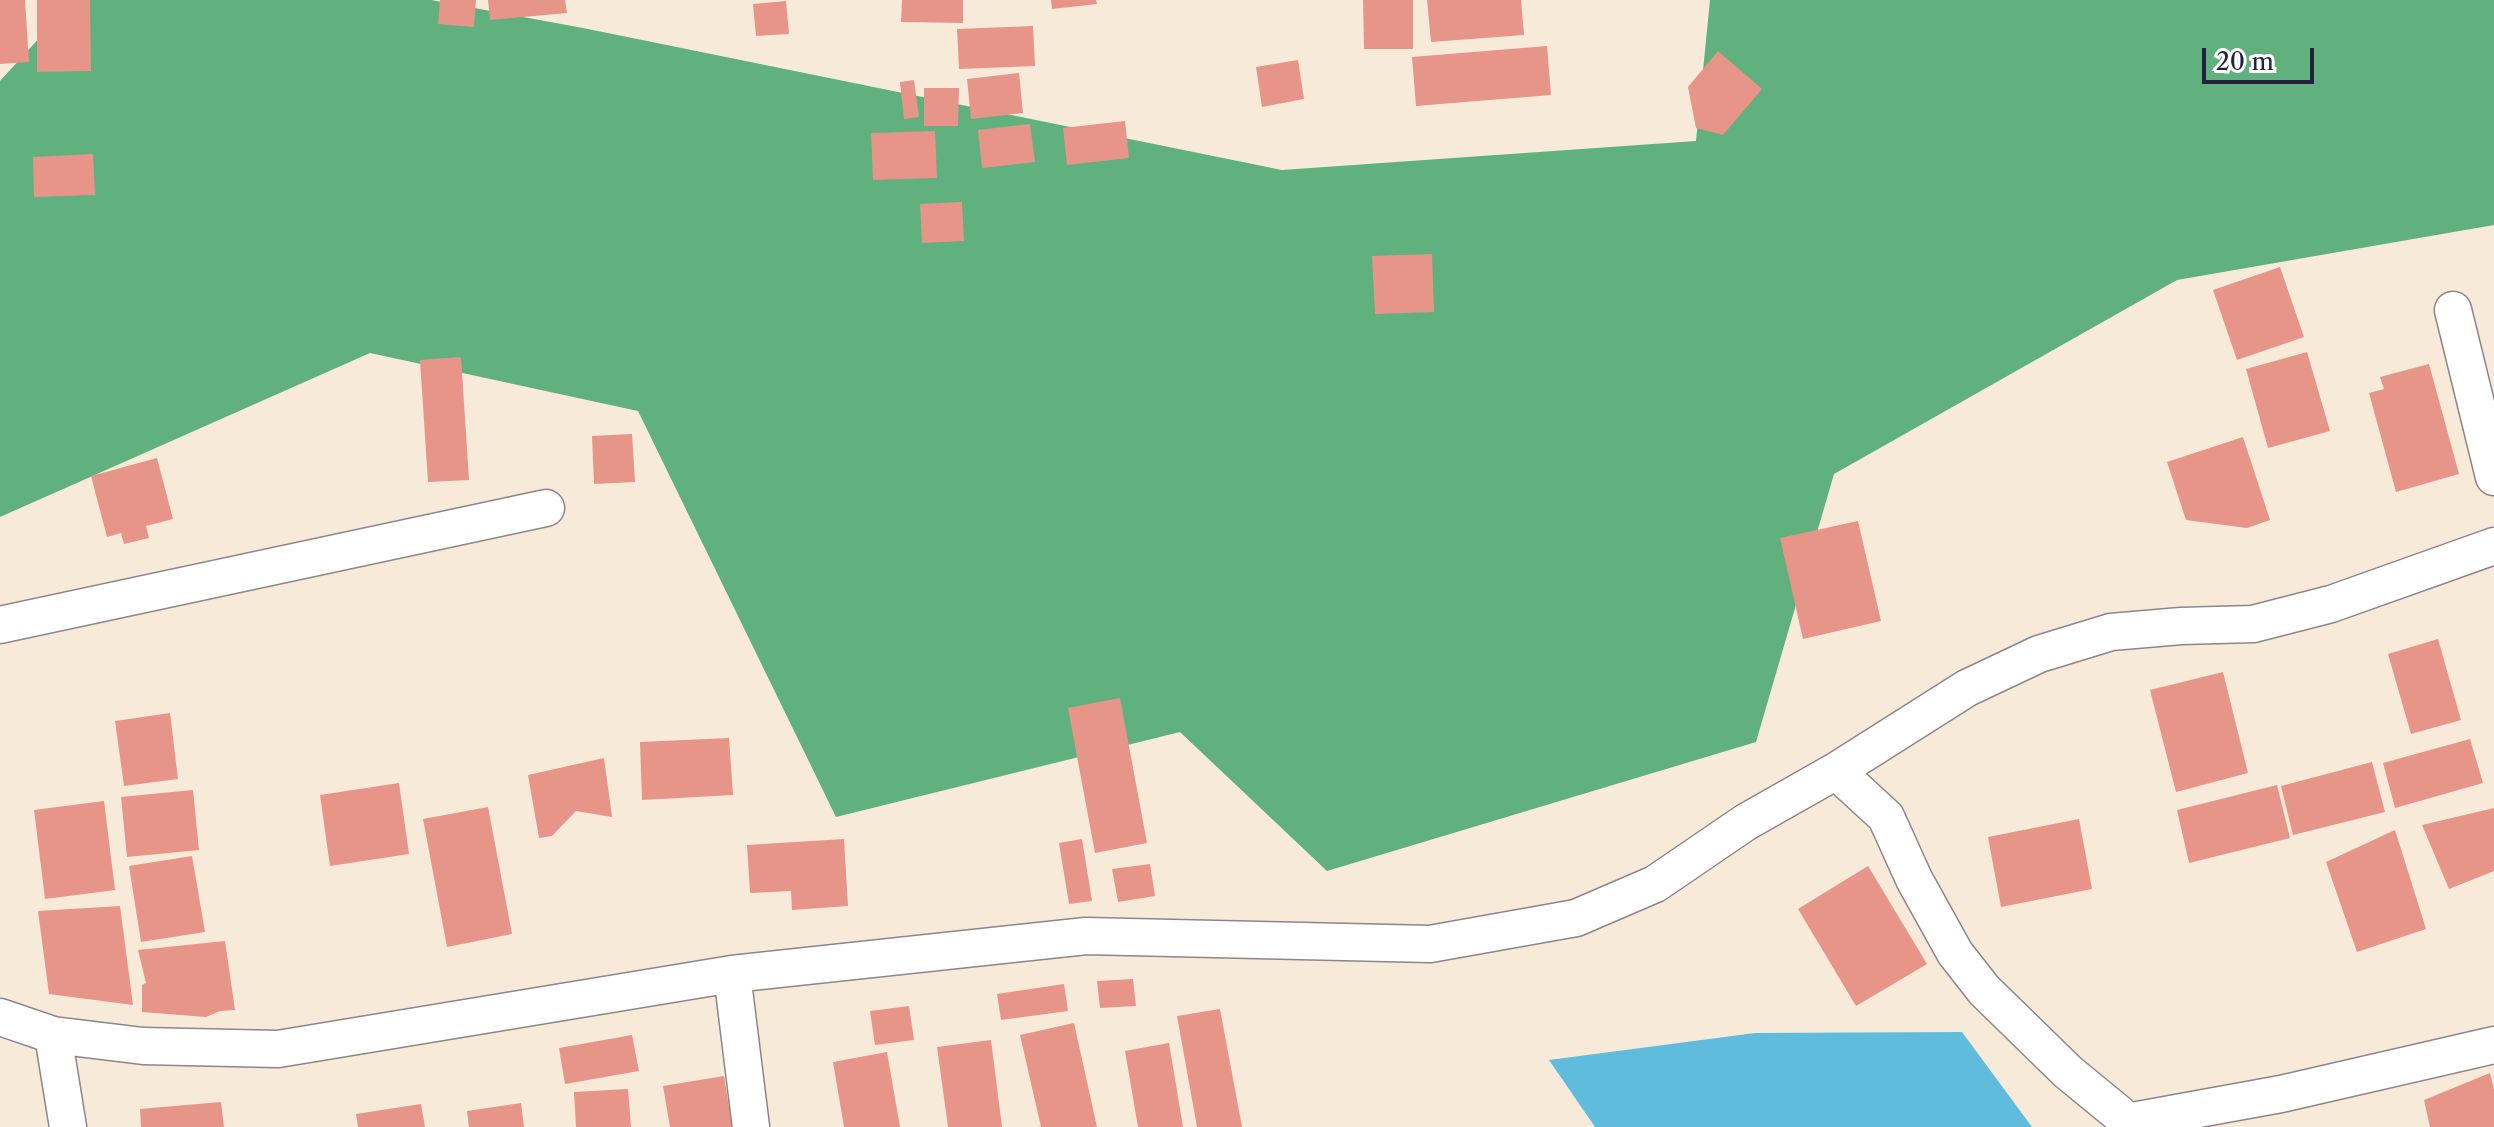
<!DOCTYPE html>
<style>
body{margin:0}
#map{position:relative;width:2494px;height:1127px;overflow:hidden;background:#f7ead9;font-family:"Libre Caslon Text",serif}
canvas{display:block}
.scale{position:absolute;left:2202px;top:48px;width:112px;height:36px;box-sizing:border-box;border:4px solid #22223b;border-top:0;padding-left:10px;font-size:24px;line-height:28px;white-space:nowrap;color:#22223b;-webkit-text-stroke:6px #fff;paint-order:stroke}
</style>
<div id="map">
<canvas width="2494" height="1127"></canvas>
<div class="scale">20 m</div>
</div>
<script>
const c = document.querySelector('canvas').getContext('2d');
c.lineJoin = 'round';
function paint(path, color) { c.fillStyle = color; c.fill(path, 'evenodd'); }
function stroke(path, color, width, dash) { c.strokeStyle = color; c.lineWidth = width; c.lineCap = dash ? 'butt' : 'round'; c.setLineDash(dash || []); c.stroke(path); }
const forest = new Path2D(`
 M 74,0 L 431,0 L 583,28 L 1282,170 L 1696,141 L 1710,0 L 2494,0 L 2494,225 L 2177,280 L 1834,474 L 1756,742 L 1327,871 L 1180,732 L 836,817 L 638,411 L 370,353 L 0,517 L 0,81 Z`);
const water = new Path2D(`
 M 1962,1032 L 2032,1127 L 1595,1127 L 1549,1060 L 1755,1033 Z`);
const building = new Path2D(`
 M 0,0 L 25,0 L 29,62 L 0,64 Z
 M 37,0 L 90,0 L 91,71 L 37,72 Z
 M 440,0 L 476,0 L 474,27 L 438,24 Z
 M 488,0 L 565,0 L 567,13 L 490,20 Z
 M 902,0 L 963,0 L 963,23 L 901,22 Z
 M 1051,0 L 1096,0 L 1097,4 L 1052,9 Z
 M 1363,0 L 1413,0 L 1413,49 L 1364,49 Z
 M 1427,0 L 1521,0 L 1524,35 L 1431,42 Z
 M 786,1 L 789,34 L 756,36 L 753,4 Z
 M 1033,26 L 1035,66 L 959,69 L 957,29 Z
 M 1547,46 L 1551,95 L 1416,106 L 1412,57 Z
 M 1718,51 L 1762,89 L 1723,135 L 1696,128 L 1688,87 Z
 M 1298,60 L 1304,99 L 1262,107 L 1256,67 Z
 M 1019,73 L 1023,113 L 971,119 L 967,79 Z
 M 914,80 L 919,117 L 904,119 L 900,82 Z
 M 924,88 L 959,88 L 958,126 L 924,126 Z
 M 1125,121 L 1129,158 L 1067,165 L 1063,128 Z
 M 1030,124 L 1035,162 L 982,168 L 978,130 Z
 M 935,131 L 937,178 L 873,180 L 871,133 Z
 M 93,154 L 95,195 L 34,197 L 33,157 Z
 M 962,202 L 964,241 L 922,243 L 920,204 Z
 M 1432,254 L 1434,312 L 1375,314 L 1372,256 Z
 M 2280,267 L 2304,337 L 2237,360 L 2213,290 Z
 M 2307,352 L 2330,431 L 2268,448 L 2246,369 Z
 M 461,357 L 469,480 L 428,482 L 420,360 Z
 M 2429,364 L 2459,474 L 2396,492 L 2369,393 L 2384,389 L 2380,377 Z
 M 632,434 L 635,482 L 594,484 L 592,436 Z
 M 2243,437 L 2270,520 L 2247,528 L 2186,520 L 2167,462 Z
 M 157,458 L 173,519 L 146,526 L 149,538 L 124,544 L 121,533 L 107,537 L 91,476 Z
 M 1858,521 L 1881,621 L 1803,639 L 1780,538 Z
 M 2438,639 L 2461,720 L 2411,734 L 2388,654 Z
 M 2223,672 L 2248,773 L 2176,792 L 2150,690 Z
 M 1120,698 L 1147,843 L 1095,853 L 1068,708 Z
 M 170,713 L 178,779 L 124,786 L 115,721 Z
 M 729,738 L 733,795 L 642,800 L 640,742 Z
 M 2470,739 L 2483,783 L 2395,808 L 2383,763 Z
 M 604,758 L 612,817 L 576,811 L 552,836 L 539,838 L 528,775 Z
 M 2372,762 L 2385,812 L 2293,835 L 2281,786 Z
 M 399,783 L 409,854 L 330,866 L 320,795 Z
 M 2277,785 L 2290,838 L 2189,863 L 2177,810 Z
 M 193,790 L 199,850 L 127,857 L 121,797 Z
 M 104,801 L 115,890 L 45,899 L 34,810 Z
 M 488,807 L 512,934 L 447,947 L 423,819 Z
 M 2494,808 L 2494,871 L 2449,889 L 2422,825 Z
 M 2079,819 L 2092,889 L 2001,907 L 1988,837 Z
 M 2395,830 L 2426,929 L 2357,952 L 2326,862 Z
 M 844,839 L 848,906 L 792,910 L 791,891 L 750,893 L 747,845 Z
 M 1082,839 L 1092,901 L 1069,904 L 1059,843 Z
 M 192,856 L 205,932 L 141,942 L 129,866 Z
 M 1150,864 L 1155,896 L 1118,902 L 1112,869 Z
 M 1868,866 L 1927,964 L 1856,1006 L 1798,909 Z
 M 120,906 L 133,1005 L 49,994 L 38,911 Z
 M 225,941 L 235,1010 L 220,1011 L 206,1017 L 142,1012 L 142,985 L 146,983 L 138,950 Z
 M 1133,979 L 1136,1006 L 1100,1008 L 1097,981 Z
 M 1064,984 L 1068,1011 L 1001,1020 L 997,994 Z
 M 909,1006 L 914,1040 L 875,1045 L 870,1011 Z
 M 1220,1009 L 1242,1127 L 1197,1127 L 1177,1016 Z
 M 1074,1023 L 1097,1127 L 1041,1127 L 1020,1035 Z
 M 632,1035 L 639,1071 L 565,1084 L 559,1048 Z
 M 991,1040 L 1002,1127 L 948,1127 L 937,1047 Z
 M 1169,1043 L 1183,1127 L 1138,1127 L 1125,1051 Z
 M 887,1052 L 900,1127 L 844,1127 L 833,1062 Z
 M 2490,1073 L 2494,1090 L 2494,1127 L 2430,1127 L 2424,1100 Z
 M 724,1076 L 732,1127 L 670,1127 L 663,1086 Z
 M 628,1089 L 631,1127 L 576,1127 L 574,1092 Z
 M 221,1102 L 224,1127 L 141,1127 L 140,1109 Z
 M 521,1103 L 524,1127 L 469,1127 L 467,1111 Z
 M 421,1104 L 425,1127 L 358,1127 L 356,1114 Z`);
const street = new Path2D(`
 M 2453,310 L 2494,477
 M 0,625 L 546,508
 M 1836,771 L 1886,817 L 1914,879 L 1955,953 L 1984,990 L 2068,1072 L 2118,1113 L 2130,1127
 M 732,974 L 751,1127
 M 0,1017 L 53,1035 L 143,1046 L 278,1049 L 732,974 L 1086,936 L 1430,944 L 1576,918 L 1655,884 L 1746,822 L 1836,771 L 1967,688 L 2039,654 L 2111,632 L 2181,626 L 2253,624 L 2331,604 L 2494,546
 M 53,1035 L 68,1127
 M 2127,1122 L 2281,1094 L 2494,1045`);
paint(forest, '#60b17e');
paint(water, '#5fbcdd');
paint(building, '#e79588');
stroke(street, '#8c868a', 39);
stroke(street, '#fff', 36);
</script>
